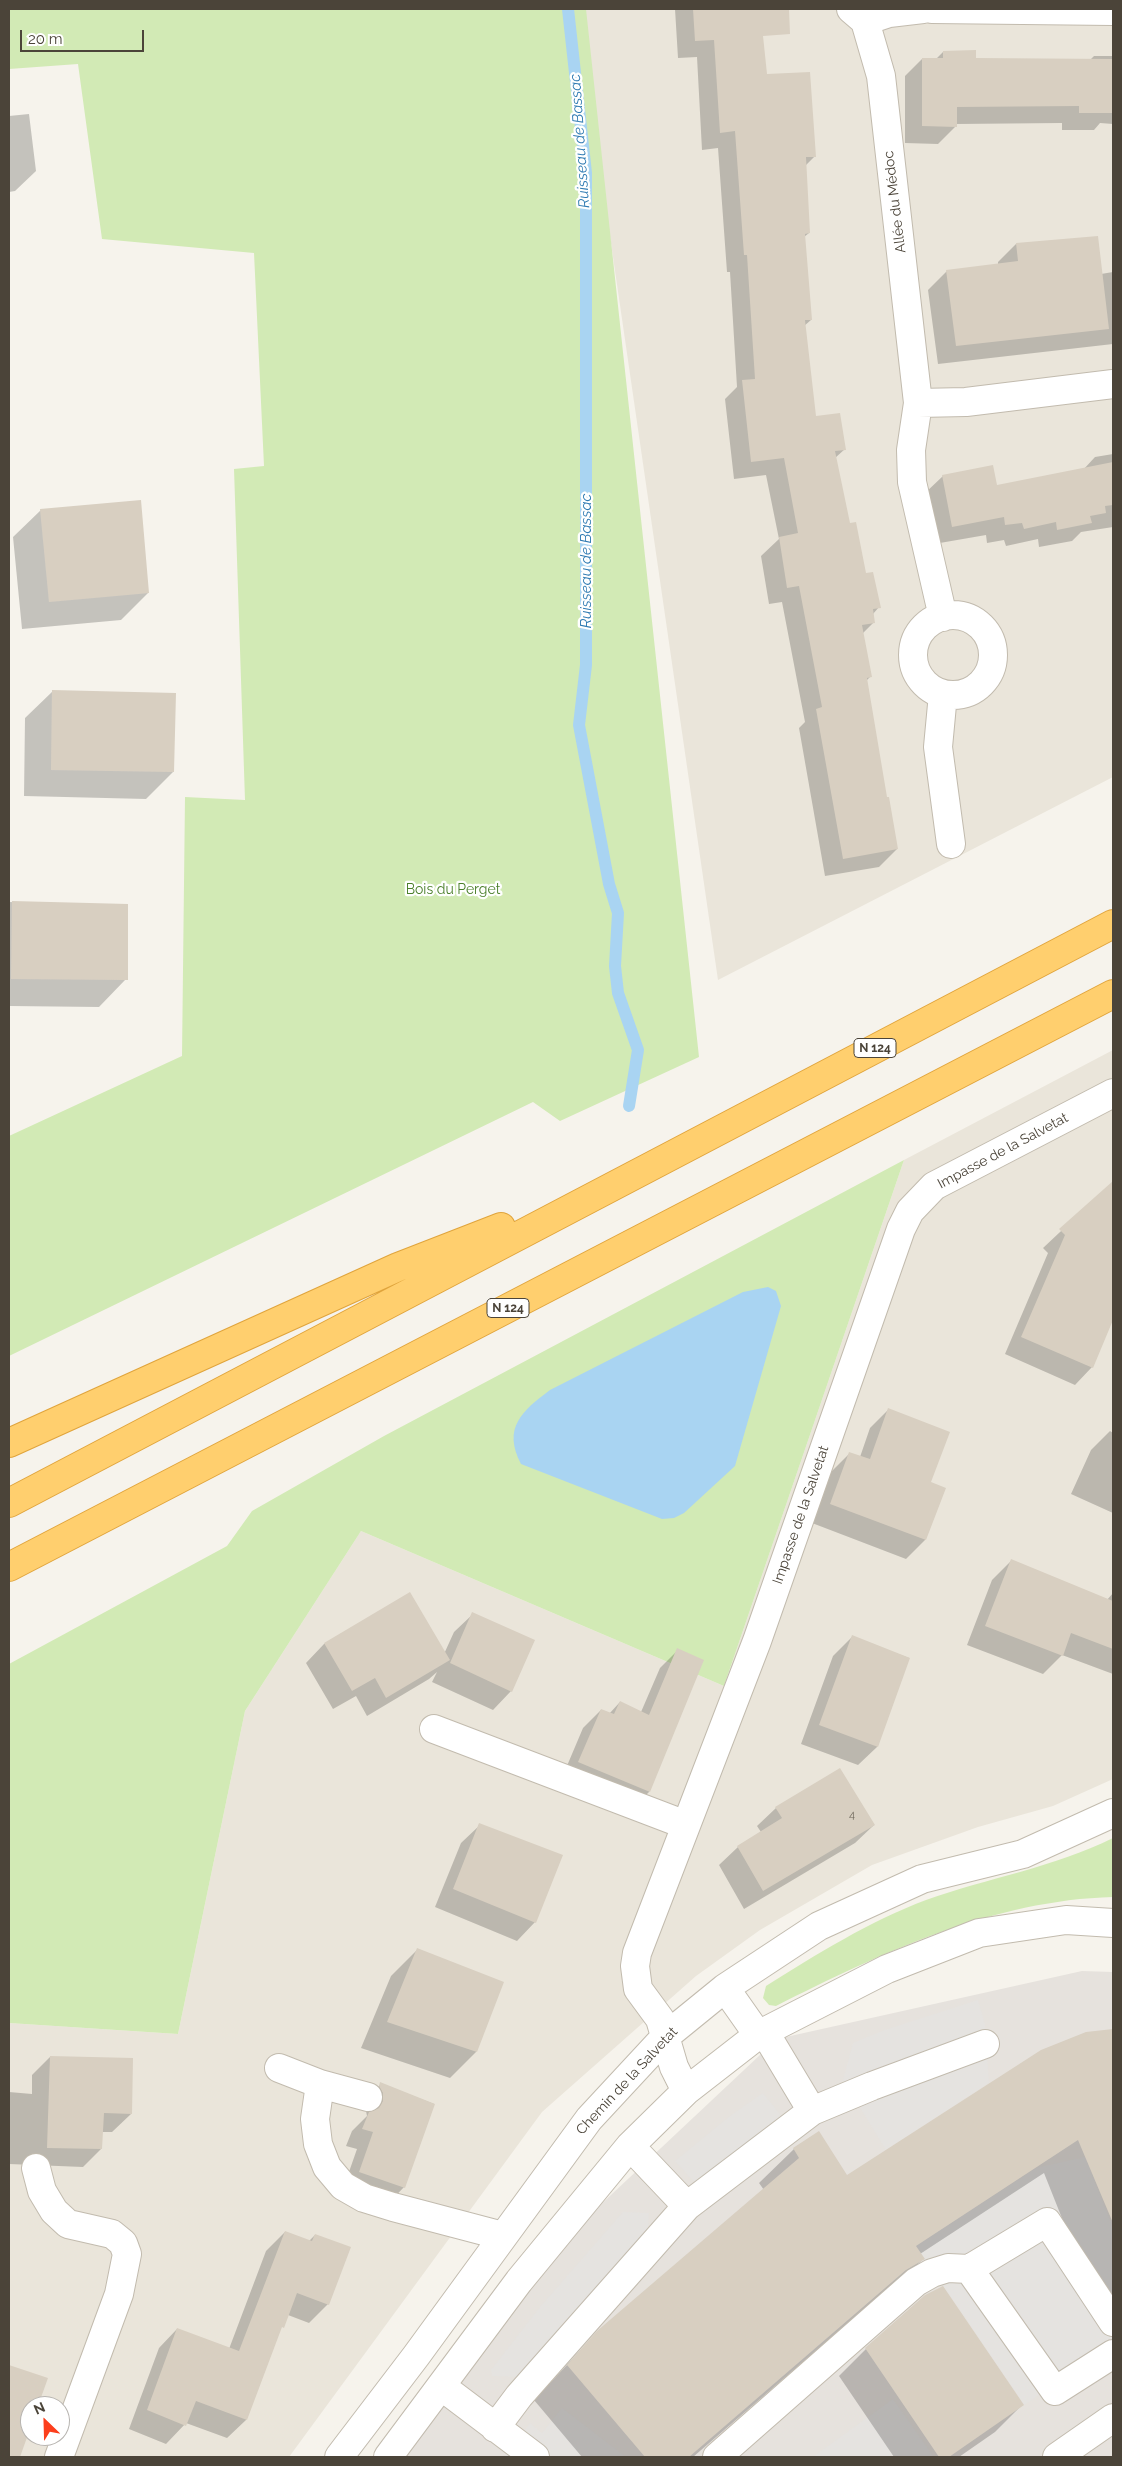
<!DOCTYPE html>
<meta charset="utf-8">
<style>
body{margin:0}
#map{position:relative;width:1122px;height:2466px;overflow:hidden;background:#f6f3ec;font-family:Raleway,sans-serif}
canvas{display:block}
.frame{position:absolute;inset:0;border:10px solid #4b4439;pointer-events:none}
.north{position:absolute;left:20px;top:2396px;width:50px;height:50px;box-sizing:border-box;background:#fff;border:1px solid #b7b4b0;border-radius:50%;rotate:336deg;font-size:14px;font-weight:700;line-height:20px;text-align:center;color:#4b4439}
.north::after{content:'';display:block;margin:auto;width:18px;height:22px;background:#fc3f1d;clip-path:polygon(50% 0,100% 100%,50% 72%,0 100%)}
.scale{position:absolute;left:20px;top:30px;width:124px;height:22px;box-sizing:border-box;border:2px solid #4b4439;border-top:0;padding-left:6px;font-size:15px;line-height:18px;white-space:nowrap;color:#4b4439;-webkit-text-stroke:4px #fff;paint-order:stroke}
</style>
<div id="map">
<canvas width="1122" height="2466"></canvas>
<div class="frame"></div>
<div class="north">N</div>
<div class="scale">20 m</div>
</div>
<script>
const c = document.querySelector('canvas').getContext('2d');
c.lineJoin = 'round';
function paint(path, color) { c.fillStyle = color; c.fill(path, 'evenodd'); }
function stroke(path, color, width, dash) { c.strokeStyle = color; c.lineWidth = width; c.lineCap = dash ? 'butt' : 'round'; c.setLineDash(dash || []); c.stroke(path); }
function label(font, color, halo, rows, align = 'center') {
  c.font = font + ' Raleway,sans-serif'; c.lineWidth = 4.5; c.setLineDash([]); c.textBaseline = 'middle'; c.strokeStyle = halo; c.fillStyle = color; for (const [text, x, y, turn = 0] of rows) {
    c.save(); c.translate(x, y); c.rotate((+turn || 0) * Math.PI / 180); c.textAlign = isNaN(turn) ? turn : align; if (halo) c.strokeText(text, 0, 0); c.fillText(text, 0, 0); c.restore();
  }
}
const residential = new Path2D(`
 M 577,9 L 1113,9 L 1113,777 L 718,980 Z
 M 1113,1050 L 1113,1779 L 1053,1806 L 978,1827 L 872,1865 L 760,1930 L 696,1976 L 542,2112 L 289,2457 L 9,2457 L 9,2023 L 178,2034 L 245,1711 L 361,1531 L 724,1686 L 904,1160 ZM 30,2406 L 60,2406 L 60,2436 L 30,2436 Z`);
const industrial = new Path2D(`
 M 1082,1971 L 1113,1972 L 1113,2457 L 403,2457 L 579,2225 L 777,2039 Z`);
const green = new Path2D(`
 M 9,9 L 586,9 L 699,1057 L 560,1121 L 533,1102 L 9,1356 L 9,1136 L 182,1056 L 185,797 L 245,800 L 234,469 L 264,466 L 254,253 L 102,239 L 78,64 L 9,69 Z
 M 904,1160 L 724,1686 L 361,1531 L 245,1711 L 178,2034 L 9,2023 L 9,1664 L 227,1546 L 252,1511 L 384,1436 Z
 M 1113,1838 L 1113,1897 C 994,1900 881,1953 776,2006 L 769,2005 L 763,1998 L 766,1986 C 817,1954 870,1921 926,1900 C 988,1878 1055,1867 1113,1838 Z`);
const parking = new Path2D(`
 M 978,2000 L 985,2025 L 989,2083 L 886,2150 L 843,2080 L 853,2043 L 882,2031 Z
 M 763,2093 L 783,2118 L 696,2184 L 675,2161 L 730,2116 Z
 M 1085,2157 L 1113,2228 L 1113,2346 L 1024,2405 L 928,2263 L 895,2282 L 883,2267 L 1036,2168 Z
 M 623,2212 L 649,2213 L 648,2228 L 628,2257 L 524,2377 L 492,2376 L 491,2370 L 540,2307 Z
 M 893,2399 L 934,2457 L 813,2457 Z
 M 562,2408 L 626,2457 L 504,2457 L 530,2423 L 542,2433 Z`);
const water = new Path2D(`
 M 768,1287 L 776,1291 L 781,1306 L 735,1466 L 684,1513 L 674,1518 L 662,1519 L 521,1464 C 502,1428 522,1411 550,1390 L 743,1292 Z`);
const shadow = new Path2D(`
 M 675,9 L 760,9 L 766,76 L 815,156 L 805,166 L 809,233 L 804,237 L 811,320 L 804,326 L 815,418 L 845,449 L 835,458 L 849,525 L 865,574 L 879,607 L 873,614 L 874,622 L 862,634 L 870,677 L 866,681 L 886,799 L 897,849 L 879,867 L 825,876 L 799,728 L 805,722 L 782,602 L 769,604 L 761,556 L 779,539 L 766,475 L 734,479 L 725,399 L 737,387 L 730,272 L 727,272 L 718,148 L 702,150 L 697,57 L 678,58 Z
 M 943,52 L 975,59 L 1090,60 L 1094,56 L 1113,56 L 1113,124 L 1100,123 L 1094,130 L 1062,130 L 1062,123 L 956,124 L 955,127 L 938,144 L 905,143 L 905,76 L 922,59 L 936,59 Z
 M 29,114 L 36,171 L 15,191 L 9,192 L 9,116 Z
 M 1016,244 L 1101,274 L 1113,272 L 1113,344 L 938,364 L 928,290 L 947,271 L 998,265 L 998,262 Z
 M 1113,454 L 1113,527 L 1081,532 L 1072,541 L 1039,547 L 1038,539 L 1006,546 L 1004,540 L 987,543 L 986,535 L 934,544 L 924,494 L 943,476 L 996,487 L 1083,470 L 1095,457 Z
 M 41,510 L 148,593 L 121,620 L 22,629 L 13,537 Z
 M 53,691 L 173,772 L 146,799 L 24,796 L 25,718 Z
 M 9,902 L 127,905 L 126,979 L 99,1007 L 9,1006 Z
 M 1109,1186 L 1113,1190 L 1113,1317 L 1092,1367 L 1075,1385 L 1005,1354 L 1048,1253 L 1043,1248 Z
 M 888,1410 L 929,1483 L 944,1489 L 925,1540 L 906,1559 L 812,1523 L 831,1472 L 850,1453 L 860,1457 L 870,1428 Z
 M 1110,1431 L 1113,1433 L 1113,1513 L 1071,1494 L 1091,1450 Z
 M 1011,1561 L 1107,1600 L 1113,1593 L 1113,1674 L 1062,1655 L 1043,1674 L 967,1645 L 992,1580 Z
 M 410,1594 L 444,1654 L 454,1632 L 473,1614 L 511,1691 L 493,1710 L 432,1682 L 437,1672 L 429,1679 L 367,1716 L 356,1696 L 333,1709 L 306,1663 L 324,1644 Z
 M 852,1637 L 909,1658 L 877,1747 L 858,1765 L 801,1744 L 833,1656 Z
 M 678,1650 L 649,1792 L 632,1809 L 561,1780 L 583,1728 L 601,1710 L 609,1714 L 620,1702 L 641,1712 L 660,1668 Z
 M 776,1808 L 874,1825 L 855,1843 L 744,1909 L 719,1865 L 738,1847 L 761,1832 L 757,1826 Z
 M 480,1825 L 535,1922 L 517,1941 L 435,1907 L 461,1843 Z
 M 417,1950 L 502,1983 L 476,2052 L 450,2078 L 361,2048 L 391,1976 Z
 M 1113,2032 L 1113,2319 L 1085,2276 L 1044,2173 L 920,2254 L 923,2259 L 889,2293 L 870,2304 L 693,2457 L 582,2457 L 534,2400 L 598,2332 L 764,2190 L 759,2183 L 794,2149 L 818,2133 L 847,2177 L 1087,2034 Z
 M 50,2057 L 131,2114 L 112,2132 L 102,2132 L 101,2149 L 83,2167 L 9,2164 L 9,2092 L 32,2094 L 32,2075 Z
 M 381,2084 L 434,2104 L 404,2187 L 387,2205 L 343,2189 L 357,2149 L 346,2146 L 352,2131 L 367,2116 L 364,2101 Z
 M 285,2232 L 309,2241 L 315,2235 L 328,2304 L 309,2323 L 288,2315 L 279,2331 L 246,2420 L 227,2438 L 186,2423 L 166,2444 L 129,2429 L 159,2348 L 177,2329 L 229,2349 L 266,2251 Z
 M 866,2349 L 1022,2405 L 995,2432 L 959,2457 L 894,2457 L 839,2376 Z
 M 9,2367 L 46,2379 L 37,2406 L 30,2406 L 30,2425 L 10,2449 Z`);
const stream = new Path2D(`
 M 568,9 L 586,173 L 586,665 L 579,725 L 609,884 L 618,913 L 615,966 L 618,993 L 638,1050 L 629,1106`);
const building = new Path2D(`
 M 693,9 L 789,9 L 790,34 L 763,36 L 767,74 L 810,72 L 816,157 L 806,157 L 810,233 L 805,234 L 812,320 L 805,320 L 816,416 L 840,413 L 846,450 L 835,451 L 850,523 L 856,522 L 866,573 L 873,572 L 881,608 L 873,609 L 875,623 L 862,625 L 872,677 L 867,678 L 887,797 L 889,797 L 898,849 L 843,859 L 816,709 L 822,707 L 799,586 L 787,588 L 779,537 L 798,533 L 784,458 L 751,462 L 742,380 L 755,379 L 747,255 L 744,255 L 735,131 L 720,133 L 714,40 L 695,41 Z
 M 976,50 L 976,58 L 1113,59 L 1113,113 L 1079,113 L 1079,106 L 957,107 L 957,127 L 922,126 L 922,58 L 943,58 L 943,51 Z
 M 1098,236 L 1109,329 L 956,346 L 946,270 L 1018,261 L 1016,243 Z
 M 1113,462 L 1113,505 L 1105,506 L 1106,513 L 1090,516 L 1092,523 L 1057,530 L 1056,522 L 1024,529 L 1022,523 L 1005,525 L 1004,517 L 952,527 L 942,475 L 993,465 L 997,485 Z
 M 141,500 L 149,593 L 49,602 L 40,509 Z
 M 52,690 L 176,693 L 174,772 L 51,770 Z
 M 12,901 L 128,904 L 128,980 L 11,979 Z
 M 1113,1181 L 1113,1320 L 1093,1368 L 1021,1337 L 1065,1235 L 1059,1229 Z
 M 888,1408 L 950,1432 L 931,1482 L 946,1488 L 926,1540 L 830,1504 L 849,1452 L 870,1459 Z
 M 1011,1559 L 1113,1601 L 1113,1649 L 1071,1633 L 1063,1656 L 985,1626 Z
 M 410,1592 L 450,1660 L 386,1698 L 375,1678 L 352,1691 L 324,1643 Z
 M 472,1612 L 535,1640 L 512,1692 L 450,1663 Z
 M 852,1635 L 910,1658 L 878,1747 L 819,1725 Z
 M 677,1648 L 704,1660 L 650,1792 L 578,1762 L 601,1709 L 614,1714 L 620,1701 L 649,1715 Z
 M 840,1768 L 875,1825 L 763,1891 L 737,1846 L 782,1818 L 775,1807 Z
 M 479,1823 L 563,1855 L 536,1923 L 453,1889 Z
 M 417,1948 L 504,1982 L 477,2052 L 387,2022 Z
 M 1113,2029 L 1113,2223 L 1078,2140 L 916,2246 L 925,2259 L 906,2270 L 689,2457 L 645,2457 L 567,2365 L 597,2331 L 799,2158 L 793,2148 L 819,2131 L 847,2175 L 1041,2050 L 1086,2032 Z
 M 50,2056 L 133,2058 L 132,2114 L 104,2113 L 102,2149 L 47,2148 Z
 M 380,2082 L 435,2104 L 405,2188 L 359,2172 L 373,2132 L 362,2129 L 369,2112 L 379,2108 L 383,2101 L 383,2093 L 379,2086 Z
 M 285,2231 L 312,2241 L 315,2234 L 351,2247 L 329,2305 L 297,2293 L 284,2328 L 282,2327 L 247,2420 L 196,2401 L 186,2426 L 147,2410 L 177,2328 L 239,2351 Z
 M 943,2286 L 1024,2405 L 949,2457 L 939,2457 L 865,2348 L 925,2295 Z
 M 9,2365 L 48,2378 L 38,2406 L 30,2406 L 30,2429 L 20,2457 L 9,2457 Z`);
const minor = new Path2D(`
 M 851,9 L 865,21 L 881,76 L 918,403 L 911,450 L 912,482 L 943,617
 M 932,9 L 1113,11
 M 865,21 L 889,13 L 923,9
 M 918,403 L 966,402 L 1113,384
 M913 655a40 40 0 1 1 80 0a40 40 0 1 1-80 0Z
 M 943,694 L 938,747 L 951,844
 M 434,1729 L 686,1825
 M 725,1988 L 758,2035
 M 764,2031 L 812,2111 L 872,2086 L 985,2044
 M 279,2068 L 320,2084
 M 686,2091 L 674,2067 L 660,2019 L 638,1989 L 635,1966 L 637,1953 L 757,1641 L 901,1229 L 910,1211 L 934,1186 L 1113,1093
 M 368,2097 L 320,2084 L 315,2119 L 318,2144 L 327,2167 L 343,2186 L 364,2198 L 393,2207 L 503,2236
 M 630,2146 L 687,2206
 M 36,2168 L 42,2191 L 54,2211 L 68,2224 L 112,2234 L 123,2243 L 127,2254 L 119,2294 L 59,2457
 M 969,2269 L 1055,2391 L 1113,2354
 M 441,2386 L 535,2457
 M 495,2428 L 519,2396 L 687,2206 L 812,2111
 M 339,2457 L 416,2356 L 589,2119 L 666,2036 L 725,1988 L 819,1926 L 922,1879 L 1023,1854 L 1113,1813
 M 388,2457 L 519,2281 L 630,2146 L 686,2091 L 758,2035 L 887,1969 L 979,1933 L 1066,1920 L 1113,1923
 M 717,2457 L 916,2282 L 932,2273 L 948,2268 L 969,2269 L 1047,2222 L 1113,2322
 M 1057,2457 L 1113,2418`);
const highway = new Path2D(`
 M 9,1443 L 398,1267 L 501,1227
 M 9,1503 L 1113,924
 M 9,1567 L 1113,994`);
const numberNames = [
 ["4",852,1815]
];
const shields = [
 [875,1048,42],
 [508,1308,42]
];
const shieldNames = [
 ["N 124",875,1048],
 ["N 124",508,1308]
];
const streetNames = [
 ["Allée du Médoc",895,202,-97],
 ["Impasse de la Salvetat",1003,1151,-28],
 ["Impasse de la Salvetat",801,1515,-71],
 ["Chemin de la Salvetat",627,2081,-47]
];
const parkNames = [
 ["Bois du Perget",453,890]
];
const waterNames = [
 ["Ruisseau de Bassac",580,141,-94],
 ["Ruisseau de Bassac",586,561,-90]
];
paint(residential, '#eae5da');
paint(industrial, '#e6e2dd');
paint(green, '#d2eab5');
paint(parking, '#e5e3e0');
paint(water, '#a9d4f2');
paint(shadow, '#0003');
stroke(stream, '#a9d4f2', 12);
paint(building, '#d8cfc1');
stroke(minor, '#c2bbae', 30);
stroke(highway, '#e0a43c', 30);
stroke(minor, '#fff', 28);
stroke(highway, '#ffcf6e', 28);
label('11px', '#6e675b', null, numberNames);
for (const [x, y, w] of shields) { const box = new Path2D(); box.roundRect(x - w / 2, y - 9.5, w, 19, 4); c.fillStyle = '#fff'; c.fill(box); stroke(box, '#4b4439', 1); }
label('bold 12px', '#4b4439', null, shieldNames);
label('14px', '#4b4439', '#fff', streetNames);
label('14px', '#4a7f2a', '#fff', parkNames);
label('italic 15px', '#2e7ab2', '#fff', waterNames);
</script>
